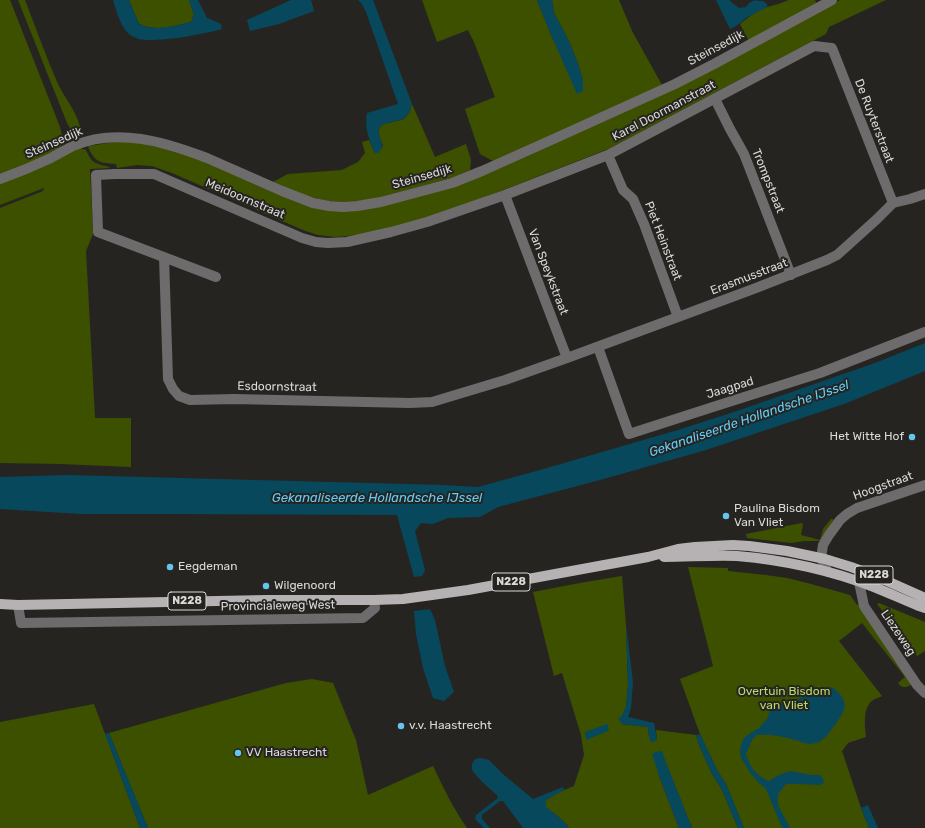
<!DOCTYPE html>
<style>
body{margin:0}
canvas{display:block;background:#262421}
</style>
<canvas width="925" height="828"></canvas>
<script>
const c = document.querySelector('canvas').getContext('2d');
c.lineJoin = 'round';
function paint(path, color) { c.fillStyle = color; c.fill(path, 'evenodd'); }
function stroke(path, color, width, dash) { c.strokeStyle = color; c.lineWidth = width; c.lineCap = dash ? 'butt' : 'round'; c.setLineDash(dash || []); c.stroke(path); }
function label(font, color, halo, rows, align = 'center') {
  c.font = font + ' Rubik,sans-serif'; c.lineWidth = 4; c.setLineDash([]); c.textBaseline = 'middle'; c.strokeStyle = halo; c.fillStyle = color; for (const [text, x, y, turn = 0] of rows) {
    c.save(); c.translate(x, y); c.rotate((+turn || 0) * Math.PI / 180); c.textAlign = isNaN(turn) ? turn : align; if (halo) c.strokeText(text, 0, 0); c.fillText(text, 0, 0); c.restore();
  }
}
const green = new Path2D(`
 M 0,0 L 10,0 L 60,127 C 61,133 65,141 61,146 C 54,155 12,170 0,175 Z
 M 18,0 L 25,0 C 36,28 46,57 58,84 C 66,101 80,115 81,134 L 79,136 C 73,134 70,128 67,123 Z
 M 129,0 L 189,0 L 194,15 L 191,22 C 173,26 157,32 139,24 Z
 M 422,0 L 537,0 L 551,35 L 583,91 L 583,80 L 578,64 L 569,41 L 554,13 L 552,0 L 619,0 L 632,31 L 662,85 L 519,151 L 493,161 L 480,154 L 465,109 L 495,97 L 474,42 L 468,30 L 437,42 Z
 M 789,0 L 815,0 L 816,3 L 749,41 L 740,24 C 748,17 757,11 767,7 C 775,5 782,3 789,0 Z
 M 840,0 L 886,0 L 829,27 L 826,34 L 608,149 L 475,201 L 423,220 L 359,235 L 335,237 L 318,235 L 303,230 L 172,173 L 152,166 L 137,165 L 117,168 L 116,164 C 99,163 95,162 88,147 L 89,146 L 114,142 L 135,142 L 181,152 L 329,210 L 453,186 L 816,12 Z
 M 412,104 L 435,157 L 466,144 L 471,160 L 470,170 L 451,178 L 379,198 L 357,201 L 343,202 L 329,201 L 314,198 L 271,183 L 288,174 L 342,170 L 358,162 L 365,153 L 362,142 L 369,140 L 375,153 L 383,146 C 381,139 376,132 381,125 L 404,119 L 409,113 Z
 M 80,148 L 86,150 C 92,164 95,163 109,167 L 109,168 L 90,169 L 93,234 L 86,251 L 95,418 L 131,418 L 131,467 L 60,464 L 0,463 L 0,208 L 43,191 L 44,188 L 0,205 L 0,182 Z
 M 831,519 L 833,519 L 833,521 L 821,541 L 804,541 L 791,543 L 747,538 L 746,534 L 802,523 L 803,524 L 801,535 L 820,540 L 823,529 Z
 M 688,567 L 728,568 L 728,571 L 766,575 L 787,578 L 811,584 L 850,595 L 857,605 L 858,604 L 899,663 L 911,685 C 906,688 901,688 898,683 L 905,677 L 862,623 L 839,641 L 882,696 C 879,698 876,698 873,700 C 862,708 865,726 866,737 L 848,743 L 842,751 L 861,808 L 869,828 L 744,828 L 726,784 L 717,770 L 700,734 L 680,679 L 713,666 Z
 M 622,576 L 626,625 L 628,686 L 626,707 L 623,714 L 622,724 L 648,727 L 649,737 L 657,739 L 656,730 L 696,735 L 699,745 L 711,772 L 722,790 L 738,828 L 692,828 L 661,751 L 659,776 L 679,828 L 569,828 C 563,819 554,814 546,807 L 546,800 L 557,793 L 574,786 L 584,755 L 581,735 L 562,673 L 554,676 L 533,592 L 580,583 Z
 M 879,603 L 925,622 L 925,651 L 917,656 L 877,604 Z
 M 312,679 L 333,683 L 356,740 L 368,795 L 433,766 C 443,787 453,808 467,828 L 148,828 L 109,733 L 286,683 Z
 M 94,704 L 140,828 L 0,828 L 0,722 Z`);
const water = new Path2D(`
 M 113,0 L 129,0 L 139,24 C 157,32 173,26 191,22 L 194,15 L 189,0 L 198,0 L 207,18 C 213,20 216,22 221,24 L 222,29 C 199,35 176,39 152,40 C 146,40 139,40 134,37 C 121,31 117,12 113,0 Z
 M 291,0 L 311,0 L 314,11 L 279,24 L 250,31 L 247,20 Z
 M 358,0 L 373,0 L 412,104 L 409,113 L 403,119 L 381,125 C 373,136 389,144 378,153 L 375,153 C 369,140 364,127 367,113 L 398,104 L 366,12 L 362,4 Z
 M 537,0 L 552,0 L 554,13 L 569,41 L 578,64 L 583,80 L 583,91 L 577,94 L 551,35 Z
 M 716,0 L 729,0 L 739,8 L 746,7 C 751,0 754,0 763,1 L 767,4 L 767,7 C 760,11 753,14 746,18 C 740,23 737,26 730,29 Z
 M 925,343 L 925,371 L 844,404 L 706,450 L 600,480 L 498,507 L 480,517 L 448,518 L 433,524 L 421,523 L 415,531 L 425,570 L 422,576 L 414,577 L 397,515 L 178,514 L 82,514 L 0,509 L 0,477 L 68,475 L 443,485 L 478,487 L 540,470 L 678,430 L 737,411 L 875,363 Z
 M 430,609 L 435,620 L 445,666 L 454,692 L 444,701 L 433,698 L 423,668 L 416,634 L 414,611 Z
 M 626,625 L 633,682 L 631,708 L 628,717 L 654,723 L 657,739 L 654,742 L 651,742 L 649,737 L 648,727 L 622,724 L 618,719 L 623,714 L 626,707 L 628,686 Z
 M 832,687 C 841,694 849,702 842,714 C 838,721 827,737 821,741 C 818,743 812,744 809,744 C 803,743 797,740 791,739 C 780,736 769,734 757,735 L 752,740 L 746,754 C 750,767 755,775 769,781 L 779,775 L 790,771 L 811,775 L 821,775 L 824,782 L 821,785 L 800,784 L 786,784 L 778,794 L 778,805 L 790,828 L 783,828 L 780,823 L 766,789 L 759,783 L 751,774 L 741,758 L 740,750 L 741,745 L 744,738 L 752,732 L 759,728 L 767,719 L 770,710 L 788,702 L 798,699 L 822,689 Z
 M 607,724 L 609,728 L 608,731 L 586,740 L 585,732 Z
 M 109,733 L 148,828 L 140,828 L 105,734 Z
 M 700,734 L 717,770 L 726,784 L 744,828 L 738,828 L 722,790 L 711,772 L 699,745 L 696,735 Z
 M 662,751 L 665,760 L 692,828 L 679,828 L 659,776 L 652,754 L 656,752 Z
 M 480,758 L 489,760 L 504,775 L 533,799 L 563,787 L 564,790 L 546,800 L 546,807 C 554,814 563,819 569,828 L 523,828 L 503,801 L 500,801 L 482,815 L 482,819 L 490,828 L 484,828 L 475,819 L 476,815 L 498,798 L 497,795 C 491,790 474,775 472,769 C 471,765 473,762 475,759 Z
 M 868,805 L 878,828 L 869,828 L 861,808 Z`);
const minor = new Path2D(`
 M 715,99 L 730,129 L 744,154 L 791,275
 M 608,155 L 623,190 L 633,199 L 644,224 L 678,317
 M 0,179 C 17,173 34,166 51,158 C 58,154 65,150 73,146 C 117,127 165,142 207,158 L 282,191 L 313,203 L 329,206 L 343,207 L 357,206 L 381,202 L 452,183 L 482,171 L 558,137 L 675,84 L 714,64 L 832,0
 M 505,195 L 567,358
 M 164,257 L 168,379 L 173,389 L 179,396 L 190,400 L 234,399 L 410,403 L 432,402 L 505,380 L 567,358 L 678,317 L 756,288 L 827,260 L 837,255 L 846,247 L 877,219 L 893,203 L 910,199 L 925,194
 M 216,277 L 98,232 L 96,175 L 115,174 L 154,174 L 302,238 L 316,242 L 328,243 L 347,242 L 391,232 L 427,222 L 505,195 L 608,155 L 814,46 L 832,48 L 893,203
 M 598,347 L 629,434 L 716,406 L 820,373 L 925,332
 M 828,572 L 821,558 L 823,545 L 829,535 L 840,520 L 847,514 L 857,508 L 925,485
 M 859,582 L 864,606 L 917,685 L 925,693
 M 18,605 L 21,623 L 363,618 L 375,608 L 374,600`);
const major = new Path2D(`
 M 664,557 C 688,557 713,555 737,556 C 784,560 830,570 874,587 C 889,593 904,600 919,606 L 925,608
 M 0,604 L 18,605 L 267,600 L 374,600 L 403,599 L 468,590 L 648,557 L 678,549 L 695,547 L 733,545 L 749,546 L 787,551 L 825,559 L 851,567 L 878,577 L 925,598`);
const markers = [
 [912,437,4,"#65c5ee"],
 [726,516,4,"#65c5ee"],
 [170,567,4,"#65c5ee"],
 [266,586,4,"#65c5ee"],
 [401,726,4,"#65c5ee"],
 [238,753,4,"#65c5ee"]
];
const shields = [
 [874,575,38],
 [511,582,38],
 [187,601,38]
];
const shieldNames = [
 ["N228",874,575],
 ["N228",511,582],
 ["N228",187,601]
];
const streetNames = [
 ["Steinsedijk",716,48,-28],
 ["Karel Doormanstraat",664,111,-28],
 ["De Ruyterstraat",874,121,69],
 ["Steinsedijk",54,143,-24],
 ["Steinsedijk",422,177,-16],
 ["Trompstraat",768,181,68],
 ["Meidoornstraat",245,199,23],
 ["Piet Heinstraat",663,241,69],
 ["Van Speykstraat",548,272,69],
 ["Erasmusstraat",749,277,-21],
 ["Esdoornstraat",277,387,1],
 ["Jaagpad",730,388,-17],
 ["Hoogstraat",883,486,-20],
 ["Provincialeweg West",278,606,-1],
 ["Liezeweg",898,633,56]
];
const poiNames = [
 ["Het Witte Hof",904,437,"right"],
 ["Paulina Bisdom",734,509],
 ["Van Vliet",734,523],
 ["Eegdeman",178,567],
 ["Wilgenoord",274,586],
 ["v.v. Haastrecht",409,726],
 ["VV Haastrecht",246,753]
];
const parkNames = [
 ["Overtuin Bisdom",784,692],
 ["van Vliet",784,706]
];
const waterNames = [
 ["Gekanaliseerde Hollandsche IJssel",749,419,-19],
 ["Gekanaliseerde Hollandsche IJssel",377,498]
];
paint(green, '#3c5000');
paint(water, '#07485d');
stroke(minor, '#6d6b6b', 10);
stroke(major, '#b6b2b3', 10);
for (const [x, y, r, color] of markers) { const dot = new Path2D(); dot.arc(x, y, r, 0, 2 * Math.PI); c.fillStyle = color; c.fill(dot); stroke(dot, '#262421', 1.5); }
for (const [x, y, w] of shields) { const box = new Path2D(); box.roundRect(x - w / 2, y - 9, w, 18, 3); c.fillStyle = '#262421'; c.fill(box); stroke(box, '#dbd9d7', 1); }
label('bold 11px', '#dbd9d7', null, shieldNames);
label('12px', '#dbd9d7', '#262421', streetNames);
label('12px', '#dbd9d7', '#262421', poiNames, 'left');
label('12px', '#b6da6b', '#262421', parkNames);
label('italic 13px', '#61cdf8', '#262421', waterNames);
</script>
